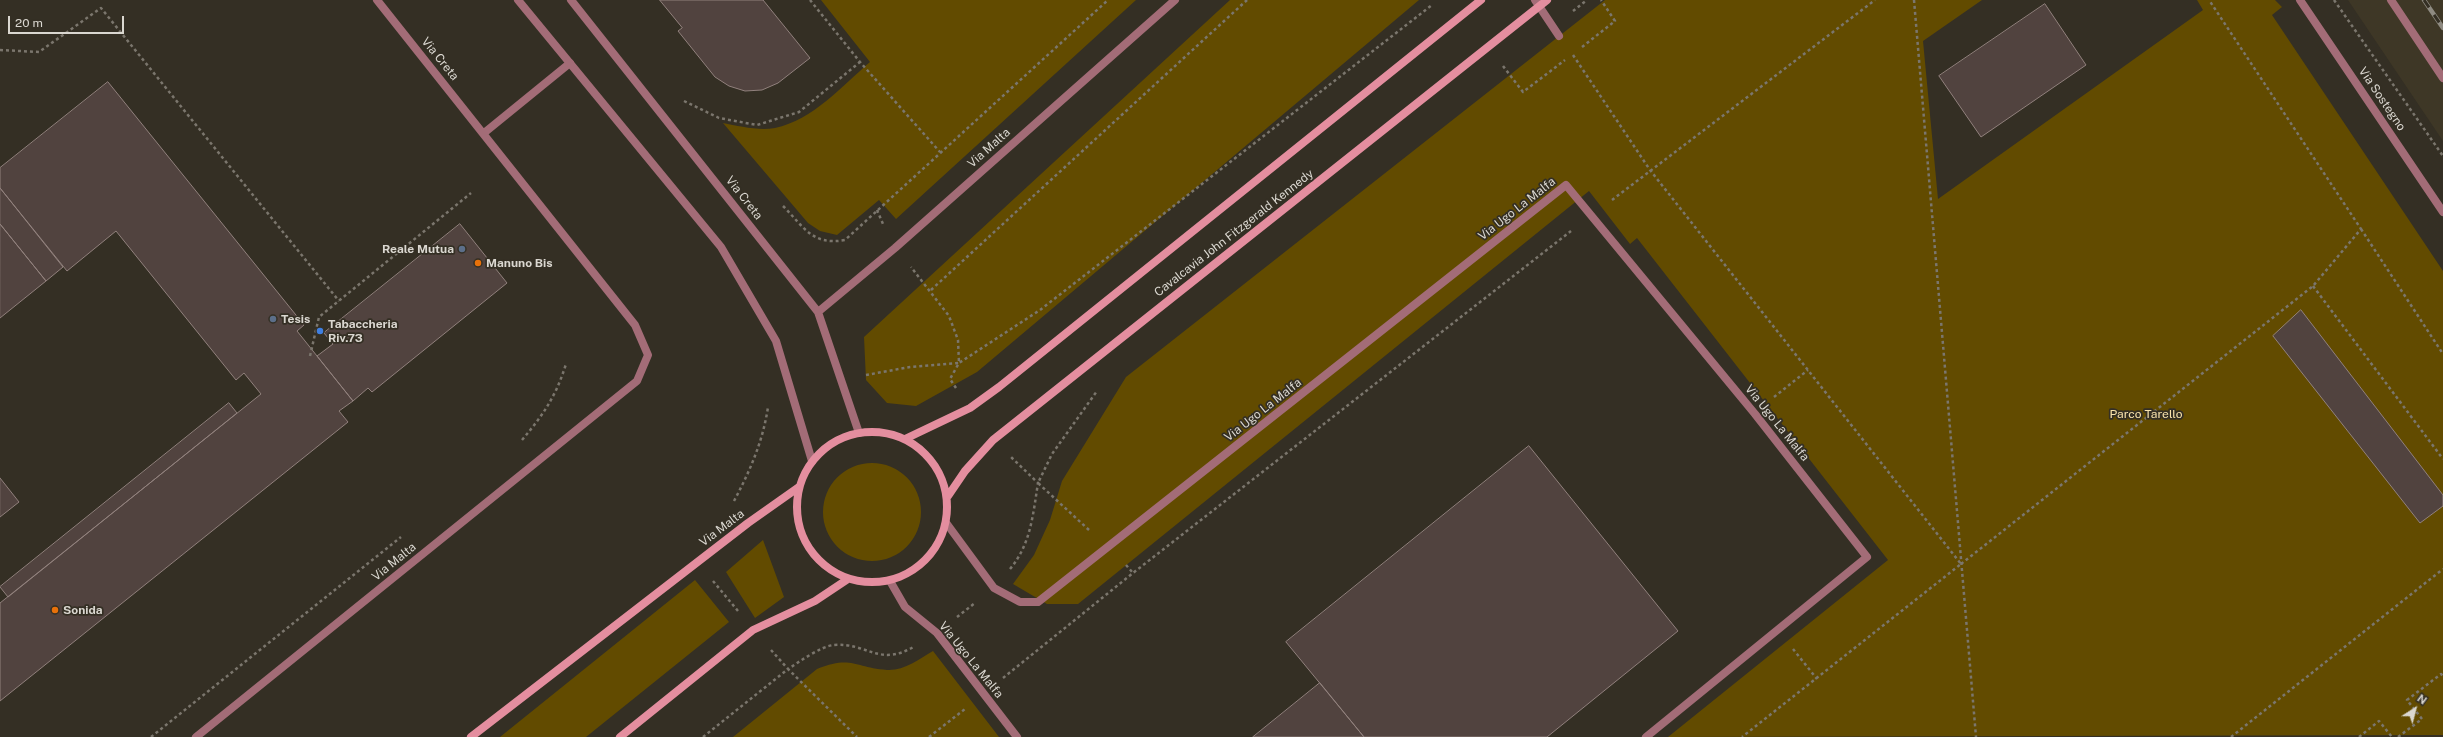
<!DOCTYPE html>
<style>
body{margin:0}
#map{position:relative;width:2443px;height:737px;overflow:hidden;background:#342f24;font-family:"Public Sans",sans-serif}
canvas{display:block}
.north{position:absolute;left:2395px;top:689px;width:40px;height:40px;-webkit-text-stroke:3px #342f24;paint-order:stroke;rotate:36deg;font-size:11px;font-weight:700;line-height:16px;text-align:center;color:#dad7d0}
.north::after{content:'';display:block;margin:auto;width:14px;height:18px;background:#dad7d0;clip-path:polygon(50% 0,100% 100%,50% 72%,0 100%)}
.scale{position:absolute;left:8px;top:16px;width:116px;height:18px;box-sizing:border-box;border:2px solid #dad7d0;border-top:0;padding-left:5px;font-size:12px;line-height:14px;white-space:nowrap;color:#dad7d0;-webkit-text-stroke:3px #342f24;paint-order:stroke}
</style>
<div id="map">
<canvas width="2443" height="737"></canvas>
<div class="north">N</div>
<div class="scale">20 m</div>
</div>
<script>
const c = document.querySelector('canvas').getContext('2d');
c.lineJoin = 'round';
function paint(path, color) { c.fillStyle = color; c.fill(path, 'evenodd'); }
function stroke(path, color, width, dash) { c.strokeStyle = color; c.lineWidth = width; c.lineCap = dash ? 'butt' : 'round'; c.setLineDash(dash || []); c.stroke(path); }
function label(font, color, halo, rows, align = 'center') {
  c.font = font + ' "Public Sans",sans-serif'; c.lineWidth = 3.5; c.setLineDash([]); c.textBaseline = 'middle'; c.strokeStyle = halo; c.fillStyle = color; for (const [text, x, y, turn = 0] of rows) {
    c.save(); c.translate(x, y); c.rotate((+turn || 0) * Math.PI / 180); c.textAlign = isNaN(turn) ? turn : align; if (halo) c.strokeText(text, 0, 0); c.fillText(text, 0, 0); c.restore();
  }
}
const built = new Path2D(`
 M 2348,0 L 2443,0 L 2443,141 Z`);
const green = new Path2D(`
 M 821,0 L 1136,0 L 896,219 L 879,200 L 837,235 L 820,231 L 808,223 L 723,123 C 739,126 758,131 775,128 C 813,120 842,86 870,62 Z
 M 1230,0 L 1419,0 L 977,372 L 916,406 L 887,403 L 866,380 L 864,337 Z
 M 1605,0 L 1982,0 L 1923,41 L 1938,199 L 2203,10 L 2197,0 L 2275,0 L 2282,7 L 2272,15 L 2443,271 L 2443,735 L 1668,737 L 1888,560 L 1637,238 L 1630,244 L 1589,191 L 1078,604 L 1047,604 L 1013,584 L 1034,555 L 1050,520 L 1062,481 L 1126,377 Z
 M823 512a49 49 0 1 1 98 0a49 49 0 1 1-98 0Z
 M 763,540 L 784,597 L 755,618 L 726,572 Z
 M 695,580 L 729,622 L 586,737 L 500,737 Z
 M 933,651 L 999,737 L 733,737 L 817,669 C 852,655 855,668 887,670 C 904,671 919,659 933,651 Z`);
const building = new Path2D(`
 M 660,0 L 763,0 L 810,58 L 778,83 L 762,90 L 745,91 L 729,86 L 715,77 L 678,31 L 682,28 Z
 M 2045,4 L 2086,65 L 1981,137 L 1939,76 Z
 M 108,82 L 304,325 L 297,331 L 353,401 L 339,411 L 348,422 L 0,701 L 0,603 L 261,394 L 244,373 L 236,380 L 116,231 L 67,271 L 0,188 L 0,168 Z
 M 0,188 L 63,267 L 46,281 L 0,224 Z
 M 0,224 L 46,281 L 0,318 Z
 M 460,224 L 507,283 L 372,392 L 368,388 L 353,401 L 317,356 L 333,344 L 324,333 Z
 M 2301,310 L 2443,495 L 2443,506 L 2420,523 L 2273,336 Z
 M 229,403 L 237,413 L 8,597 L 0,587 Z
 M 1529,446 L 1678,631 L 1547,737 L 1364,737 L 1286,642 Z
 M 0,478 L 19,502 L 0,517 Z
 M 1320,683 L 1364,737 L 1253,737 Z`);
const path = new Path2D(`
 M 810,0 L 860,62 L 940,152
 M 1914,0 L 1976,737
 M 2334,0 L 2443,156
 M 1573,11 L 1587,0
 M 1582,47 L 1615,21 L 1601,0
 M 0,50 L 39,52 L 101,8 L 339,301
 M 1573,55 L 1650,170 L 1961,564 L 1742,737
 M 1503,66 L 1523,92 L 1565,60
 M 684,101 L 719,118 L 757,125 L 799,112 L 860,62
 M 1612,200 L 1875,0
 M 783,206 C 804,227 812,246 845,240 L 1108,0
 M 877,210 L 883,224
 M 2361,229 L 2443,354
 M 2313,286 L 2443,459
 M 931,290 L 1247,0
 M 310,356 L 319,317 L 471,193
 M 866,375 L 910,367 L 959,363 L 958,340 L 949,316 L 911,267
 M 956,388 L 950,379 L 959,363 L 1040,310 L 1432,5
 M 1774,397 L 1808,370
 M 522,440 C 544,414 556,396 566,364
 M 734,501 C 750,471 763,441 768,407
 M 1089,530 L 1038,483 L 1052,454 L 1097,391
 M 1961,564 L 2313,286 L 2361,229 L 2209,0
 M 1126,565 L 1133,573
 M 1010,569 C 1031,544 1033,514 1038,483 L 1011,457
 M 713,581 L 738,611
 M 957,617 L 975,603
 M 1793,649 L 1817,679
 M 771,650 L 788,669 C 799,662 821,646 834,645 C 867,642 879,668 915,646
 M 1003,678 L 1133,573 L 1571,231
 M 151,737 L 401,537
 M 703,737 L 788,669 L 857,737
 M 929,737 L 965,709
 M 2231,737 L 2443,569
 M 2359,737 L 2379,721 L 2392,737
 M 2398,737 L 2422,719 L 2407,700 L 2441,674 L 2443,676`);
const lane = new Path2D(`
 M 2391,0 L 2443,78
 M 484,133 L 570,63
 M 196,737 L 637,381 L 648,355 L 635,325 L 377,0`);
const street = new Path2D(`
 M 518,0 L 721,247 L 776,341 L 812,461
 M 571,0 L 818,312 L 859,433
 M 1535,0 L 1559,36
 M 2300,0 L 2443,212
 M 818,312 L 895,248 L 1175,0
 M 947,524 L 994,588 L 1020,602 L 1038,602 L 1566,185 L 1755,414 L 1867,557 L 1646,737
 M 890,581 L 905,607 L 937,633 L 1017,737`);
const secondary = new Path2D(`
 M797 507a75 75 0 1 1 150 0a75 75 0 1 1-150 0Z
 M 905,439 L 970,408 L 999,387 L 1481,0
 M 948,496 L 965,471 L 993,440 L 1547,0
 M 471,737 L 748,523 L 799,487
 M 620,737 L 753,630 L 815,601 L 848,579`);
const rail = new Path2D(`
 M 2424,0 L 2443,28`);
const markers = [
 [462,249,4,"#5c6f8a"],
 [478,263,4,"#e8710a"],
 [273,319,4,"#5c6f8a"],
 [320,331,4,"#3f7fe0"],
 [55,610,4,"#e8710a"]
];
const streetNames = [
 ["Via Creta",440,59,51],
 ["Via Sostegno",2382,99,56],
 ["Via Malta",989,148,-42],
 ["Via Creta",744,198,52],
 ["Via Ugo La Malfa",1517,209,-38],
 ["Cavalcavia John Fitzgerald Kennedy",1234,233,-38],
 ["Via Ugo La Malfa",1263,410,-38],
 ["Via Ugo La Malfa",1777,423,51],
 ["Via Malta",722,528,-37],
 ["Via Malta",394,562,-39],
 ["Via Ugo La Malfa",971,660,51]
];
const poiNames = [
 ["Reale Mutua",454,249,"right"],
 ["Manuno Bis",486,263],
 ["Tesis",281,319],
 ["Tabaccheria",328,324],
 ["Riv.73",328,338],
 ["Sonida",63,610]
];
const parkNames = [
 ["Parco Tarello",2146,414]
];
paint(built, '#3e3726');
paint(green, '#624b00');
paint(building, '#51433f');
stroke(building, '#91817d', 1);
stroke(path, '#7b766d', 2.5, [3, 3]);
stroke(lane, '#a36c77', 8);
stroke(street, '#a36c77', 8);
stroke(secondary, '#e48e9f', 8);
stroke(rail, '#8e8a81', 4.5);
stroke(rail, '#342f24', 3, [9]);
for (const [x, y, r, color] of markers) { const dot = new Path2D(); dot.arc(x, y, r, 0, 2 * Math.PI); c.fillStyle = color; c.fill(dot); stroke(dot, '#342f24', 1.5); }
label('12px', '#dad7d0', '#342f24', streetNames);
label('bold 12px', '#dad7d0', '#342f24', poiNames, 'left');
label('12px', '#f9e3ab', '#342f24', parkNames);
</script>
